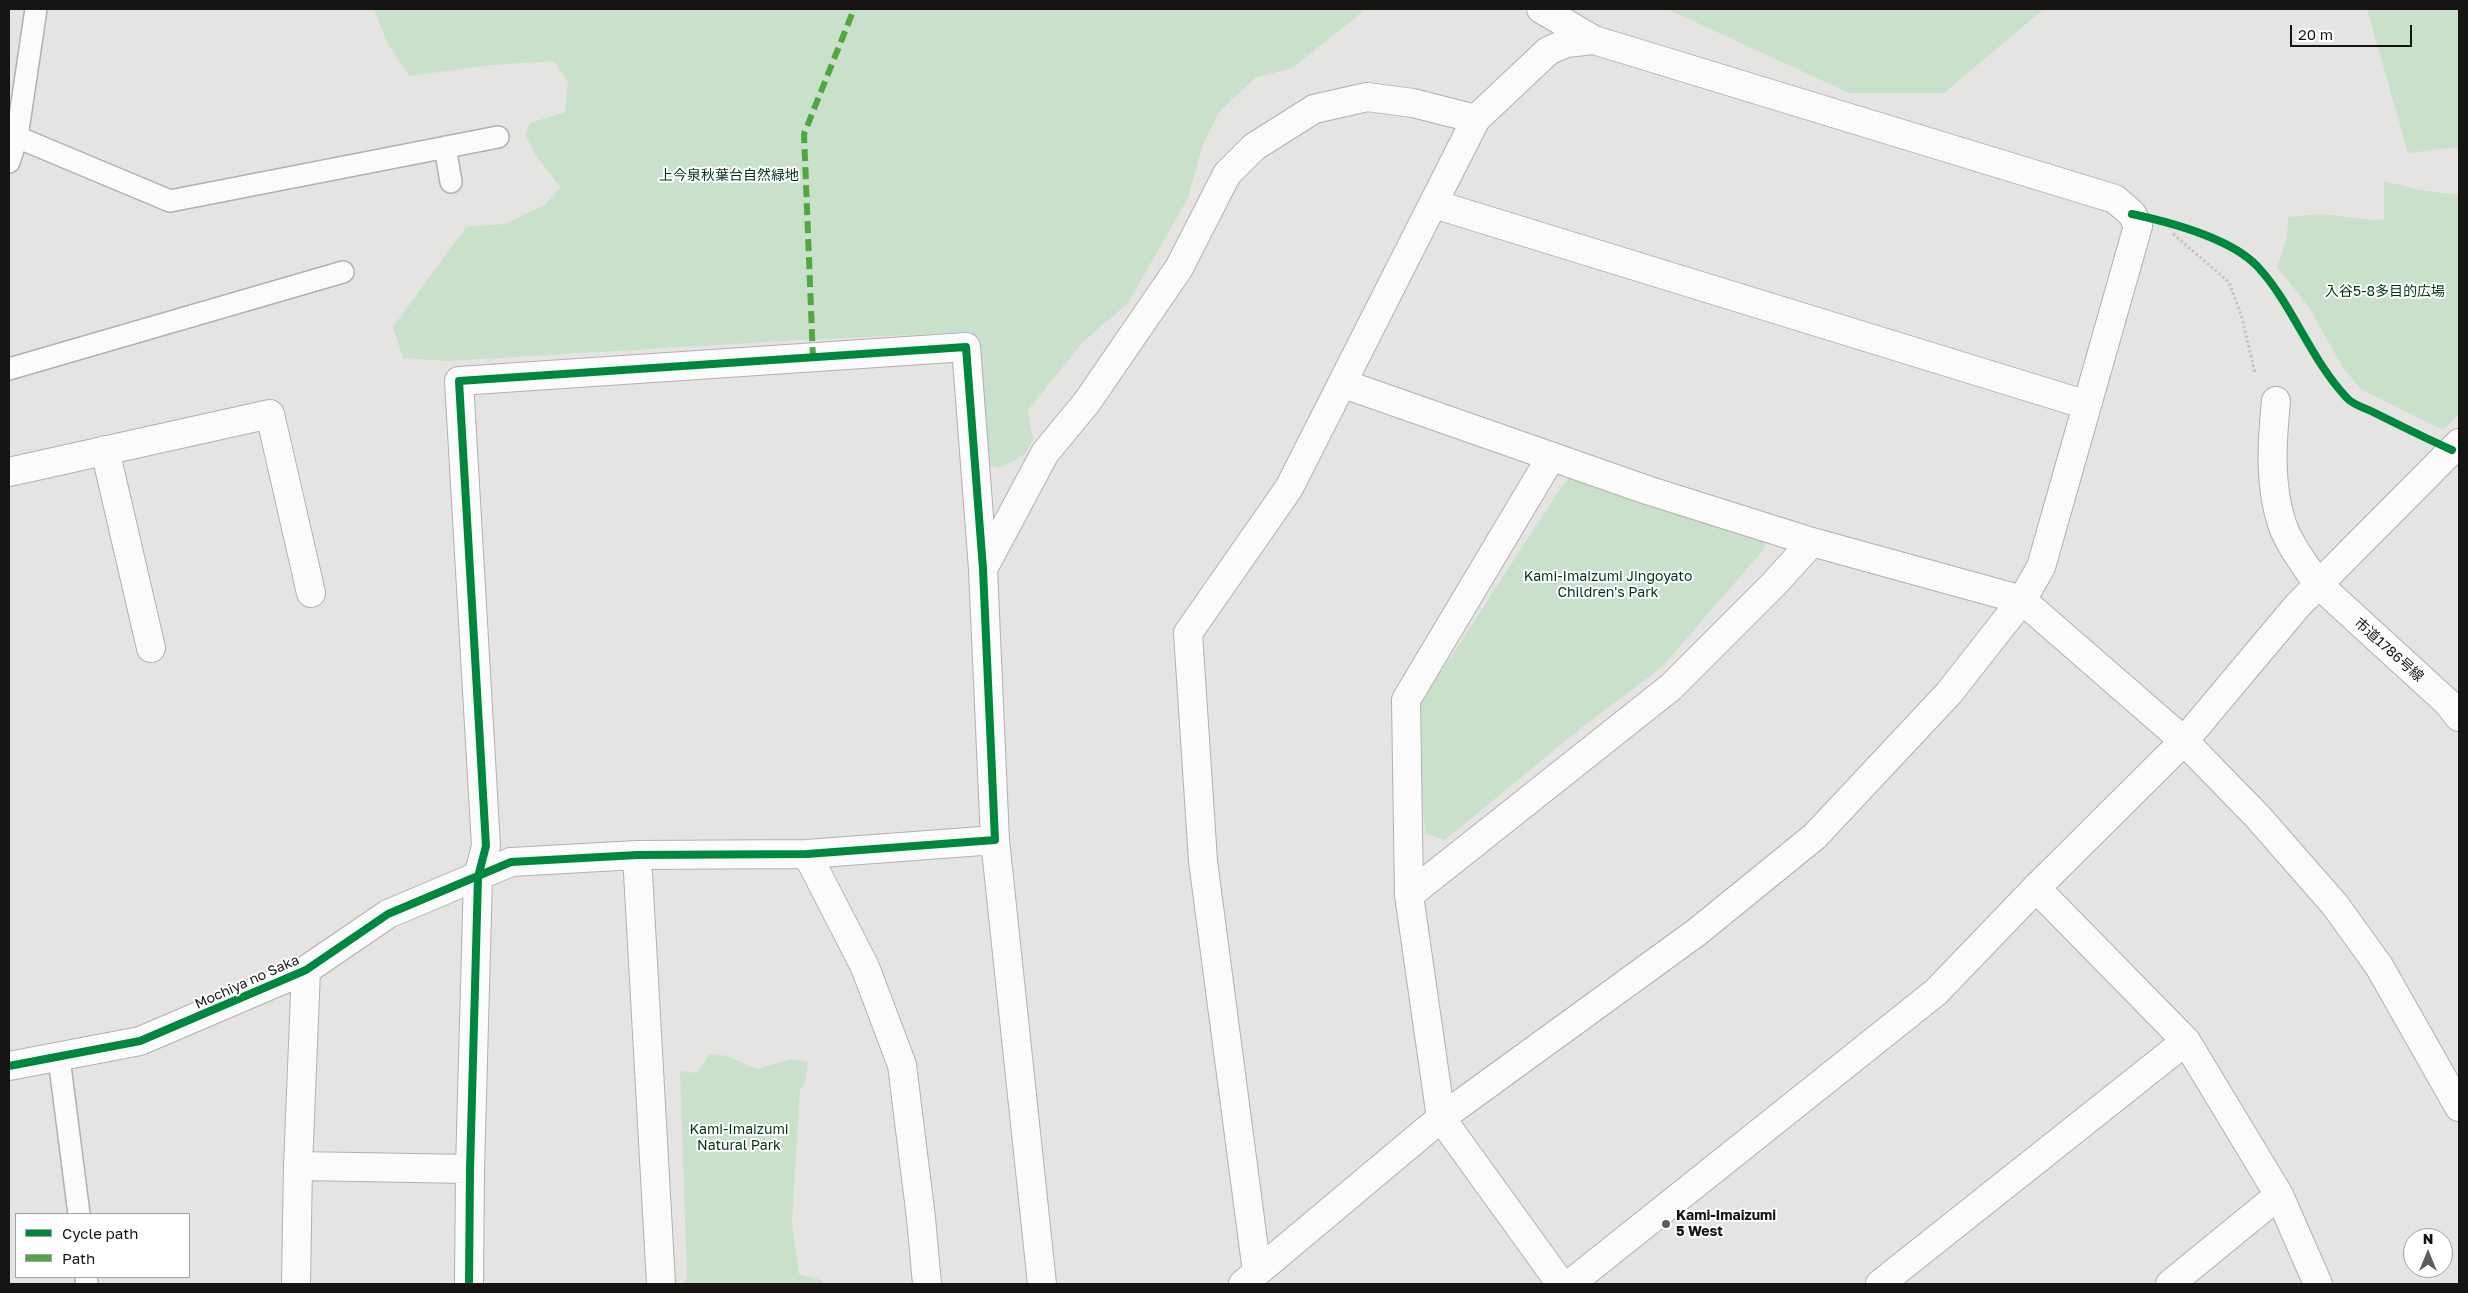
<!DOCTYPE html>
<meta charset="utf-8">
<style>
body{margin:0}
#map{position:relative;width:2468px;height:1293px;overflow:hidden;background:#e6e4e3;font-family:"Golos Text",sans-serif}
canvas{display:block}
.frame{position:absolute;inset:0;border:10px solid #151413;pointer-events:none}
.legend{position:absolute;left:15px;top:1213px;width:175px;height:65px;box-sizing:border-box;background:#fff;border:1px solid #a1a1a1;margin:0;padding:6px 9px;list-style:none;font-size:15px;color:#151413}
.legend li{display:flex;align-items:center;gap:10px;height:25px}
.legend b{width:25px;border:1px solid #a1a1a1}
.north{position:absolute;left:2403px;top:1228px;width:50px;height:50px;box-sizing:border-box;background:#fff;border:1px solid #a1a1a1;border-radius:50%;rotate:0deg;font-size:14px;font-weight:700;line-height:20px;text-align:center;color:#151413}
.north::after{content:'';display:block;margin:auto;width:18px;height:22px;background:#5e5d5c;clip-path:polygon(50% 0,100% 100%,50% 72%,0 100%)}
.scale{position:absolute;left:2290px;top:25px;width:122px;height:22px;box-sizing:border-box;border:2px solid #151413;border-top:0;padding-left:6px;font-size:15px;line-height:18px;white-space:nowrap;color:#151413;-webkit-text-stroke:4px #fff;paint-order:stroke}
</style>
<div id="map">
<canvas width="2468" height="1293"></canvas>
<div class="frame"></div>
<ul class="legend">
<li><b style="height:6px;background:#00873e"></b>Cycle path</li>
<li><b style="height:6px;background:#51a842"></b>Path</li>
</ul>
<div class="north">N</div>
<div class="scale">20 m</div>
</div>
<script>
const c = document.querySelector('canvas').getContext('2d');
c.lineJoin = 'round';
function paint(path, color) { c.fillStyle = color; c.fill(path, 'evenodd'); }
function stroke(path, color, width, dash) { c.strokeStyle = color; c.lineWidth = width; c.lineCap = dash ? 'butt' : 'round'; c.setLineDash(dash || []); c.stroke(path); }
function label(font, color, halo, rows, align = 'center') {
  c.font = font + ' "Golos Text","Noto Sans JP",sans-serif'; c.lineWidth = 4; c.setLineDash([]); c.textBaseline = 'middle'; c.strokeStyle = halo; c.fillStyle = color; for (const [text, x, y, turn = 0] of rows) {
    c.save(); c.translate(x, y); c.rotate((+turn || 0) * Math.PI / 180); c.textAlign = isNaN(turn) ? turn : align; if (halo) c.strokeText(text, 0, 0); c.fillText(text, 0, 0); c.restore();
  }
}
const green = new Path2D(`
 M 374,9 L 1366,9 L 1292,68 L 1255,78 L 1219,112 L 1202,147 L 1188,198 L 1128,303 L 1082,343 L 1028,410 L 1033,440 L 1024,455 L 1000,468 L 987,465 L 971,332 L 801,340 L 447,361 L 403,358 L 393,327 L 466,227 L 505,224 L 545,205 L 560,187 L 535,154 L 525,135 L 530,123 L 565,112 L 568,83 L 554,61 L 493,65 L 409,76 L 387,43 Z
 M 1667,9 L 2044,9 L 1944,93 L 1849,93 Z
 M 2367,9 L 2459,9 L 2459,147 L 2408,153 Z
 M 2384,181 L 2420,190 L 2459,195 L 2459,414 L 2443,430 L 2362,390 L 2343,368 L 2309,307 L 2277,267 L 2287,238 L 2288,217 L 2322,214 L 2373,220 L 2384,219 Z
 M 1571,475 L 1764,534 L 1765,548 L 1661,668 L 1581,728 L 1445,840 L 1426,834 L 1421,796 L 1420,706 L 1431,687 L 1564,483 Z
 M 710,1054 L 727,1056 L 757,1069 L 791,1059 L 808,1062 L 805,1082 L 800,1090 L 792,1222 L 799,1274 L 821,1280 L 824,1284 L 683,1284 L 687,1277 L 680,1071 L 697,1073 Z`);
const path = new Path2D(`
 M 2173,225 L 2240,253 L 2257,266 L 2280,297 L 2324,370 L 2348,400 L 2418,435
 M 2173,234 L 2229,282 L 2242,318 L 2255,373`);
const service = new Path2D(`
 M 17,137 L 170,201 L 498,137
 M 445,147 L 451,182
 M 9,162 L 17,137 L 36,9
 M 9,369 L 343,272
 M 59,1058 L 79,1214
 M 86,1277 L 87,1284`);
const minor = new Path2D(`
 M 1434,204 L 2087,405
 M 1344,384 L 1647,490 L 1812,542 L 2022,600 L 2184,741 L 2258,817 L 2335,905 L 2379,966 L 2459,1107
 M 2276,401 C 2272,441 2269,485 2282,524 C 2290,546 2305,565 2318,584
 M 105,450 L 151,648
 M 1551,457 L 1406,700 L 1409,895 L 1441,1118 L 1561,1284
 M 9,472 L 270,414 L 311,593
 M 983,569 L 1045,453 L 1087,402 L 1179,268 L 1227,174 L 1254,147 L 1314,109 L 1367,97 L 1413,103 L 1476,119
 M 995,840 L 1042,1284
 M 807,854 L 865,967 L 902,1065 L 921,1218 L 927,1284
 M 637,855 L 661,1284
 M 2036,888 L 2186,1041 L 2279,1195 L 2318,1284
 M 1409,895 L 1671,687 L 1774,584 L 1812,542
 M 9,1066 L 140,1041 L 306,970 L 388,914 L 511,862 L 637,855 L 807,854 L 995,840 L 983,569 L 966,347 L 459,381 L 486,846 L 478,877 L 470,1169 L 469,1284
 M 298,1166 L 470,1169
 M 1257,1272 L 1203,861 L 1188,633 L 1289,488 L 1476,119 L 1548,51 L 1566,43 L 1594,40
 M 296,1284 L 298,1166 L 306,970
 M 1243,1284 L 1441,1118 L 1697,932 L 1815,836 L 1949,693 L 2022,600 L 2041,567 L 2138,226 L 2132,214 L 2115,199 L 1594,40 L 1541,9
 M 1570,1284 L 1936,992 L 2036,888 L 2184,741 L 2298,605 L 2459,443
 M 1880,1284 L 2186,1041
 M 2170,1284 L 2279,1195`);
const tertiary = new Path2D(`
 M 2318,584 L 2448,703 L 2459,717`);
const quiet = new Path2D(`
 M 813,359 L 804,134 L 854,9`);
const cycleway = new Path2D(`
 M 2132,214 C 2169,222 2230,238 2257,266 C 2292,303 2310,359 2347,398 C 2353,405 2365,408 2373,412 C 2399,425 2425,438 2452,450
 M 9,1066 L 140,1041 L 306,970 L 388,914 L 511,862 L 637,855 L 807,854 L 995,840 L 983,569 L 966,347 L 459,381 L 486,846 L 478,877 L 470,1169 L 469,1284`);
const markers = [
 [1666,1224,5,"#5e5d5c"]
];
const parkNames = [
 ["上今泉秋葉台自然緑地",729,176],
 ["入谷5-8多目的広場",2385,292],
 ["Kami-Imaizumi Jingoyato",1608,577],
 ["Children's Park",1608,593],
 ["Kami-Imaizumi",739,1130],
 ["Natural Park",739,1146]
];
const streetNames = [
 ["市道1786号線",2389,650,42],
 ["Mochiya no Saka",247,982,-24]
];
const poiNames = [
 ["Kami-Imaizumi",1676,1216],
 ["5 West",1676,1232]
];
paint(green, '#c9e0cb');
stroke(service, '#b2b0b0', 24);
stroke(minor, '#b2b0b0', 30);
stroke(tertiary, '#b2b0b0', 30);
stroke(path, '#c3c3c2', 3, [2.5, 2.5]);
stroke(service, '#fbfbfb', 21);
stroke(minor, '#fbfbfb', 28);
stroke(tertiary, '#fbfbfb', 28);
stroke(quiet, '#51a842', 6, [12, 6]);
stroke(cycleway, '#00873e', 8);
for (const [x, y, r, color] of markers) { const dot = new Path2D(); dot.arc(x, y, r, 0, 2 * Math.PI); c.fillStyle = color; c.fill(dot); stroke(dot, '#fff', 2); }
label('14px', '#003410', '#fff', parkNames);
label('14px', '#151413', '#fff', streetNames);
label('bold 14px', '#151413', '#fff', poiNames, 'left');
</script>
